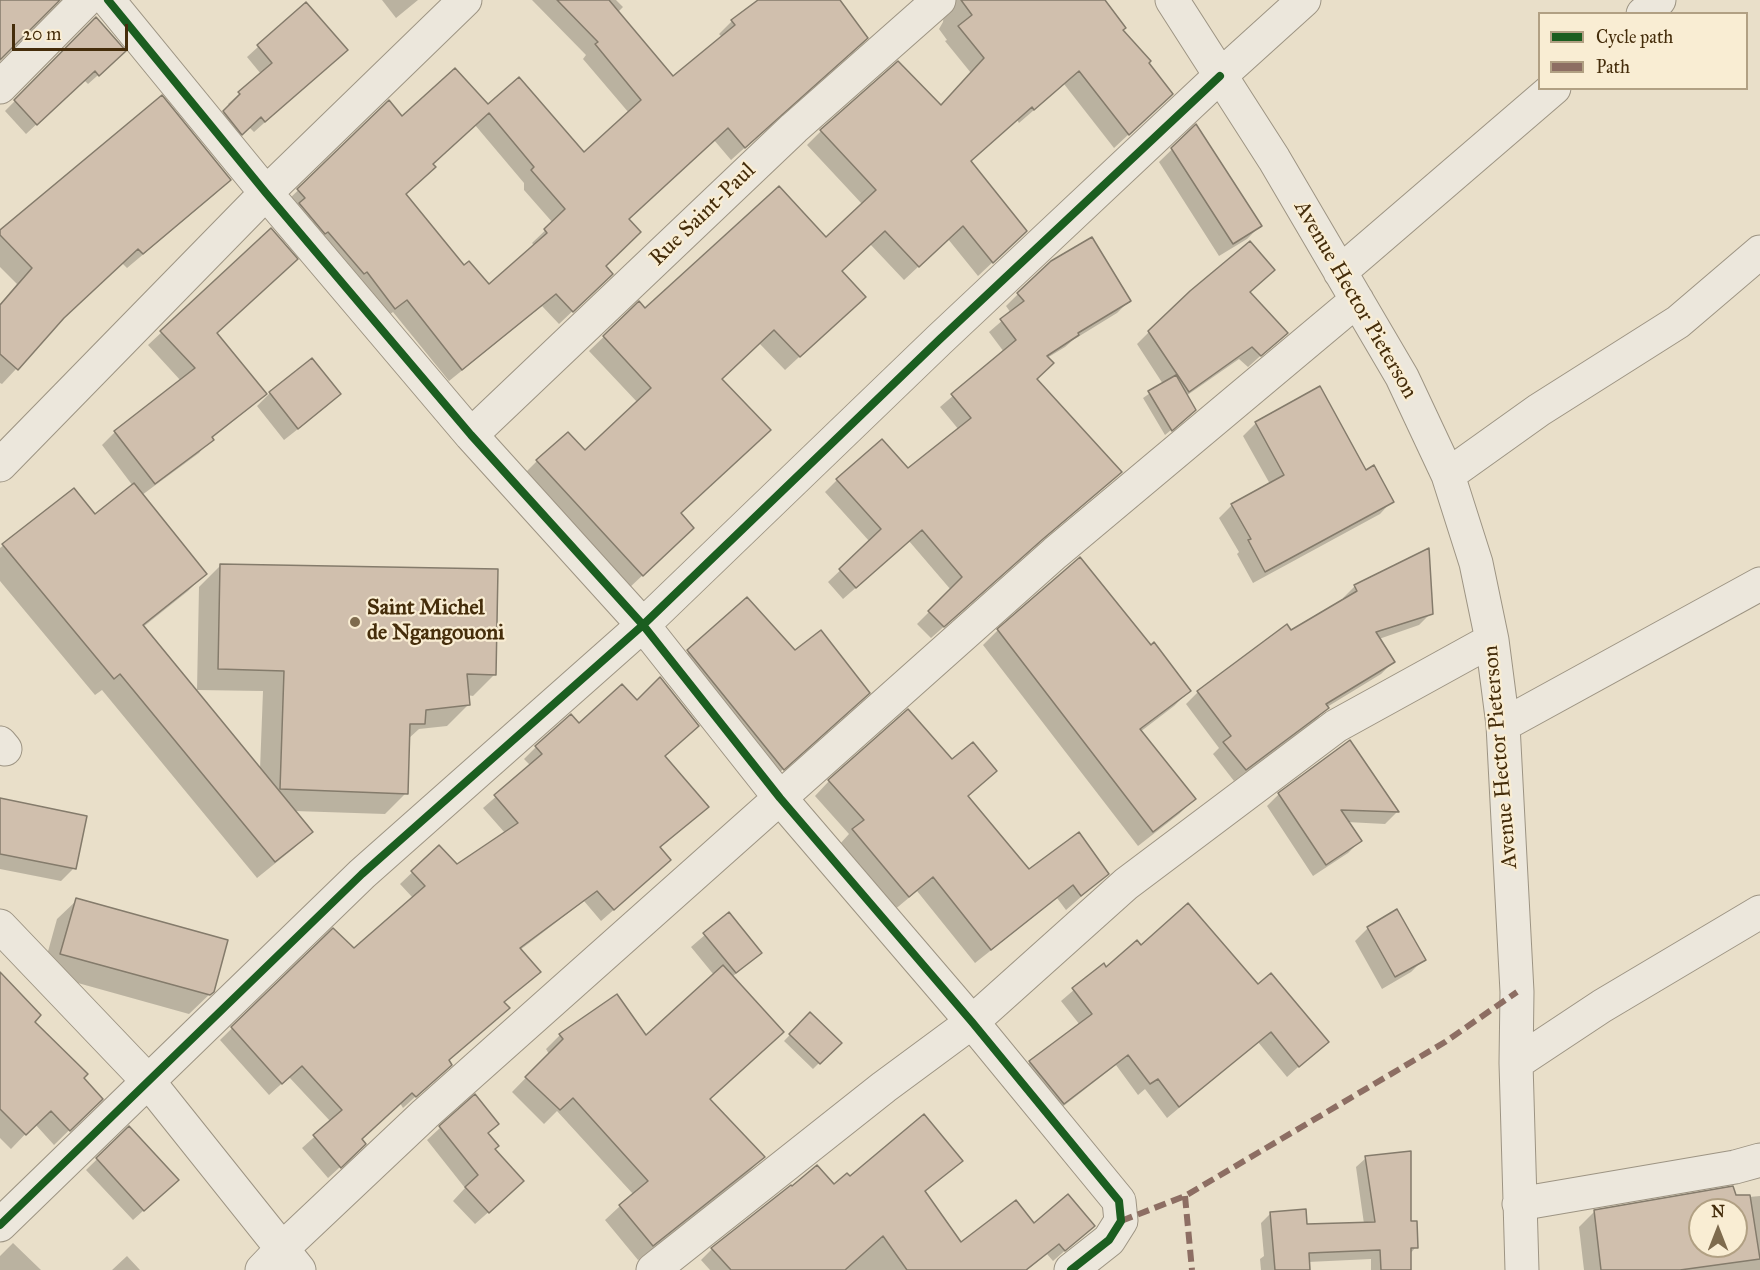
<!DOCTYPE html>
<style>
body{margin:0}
#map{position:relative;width:1760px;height:1270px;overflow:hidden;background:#e9dfc9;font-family:"IM FELL Great Primer",serif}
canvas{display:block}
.legend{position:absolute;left:1538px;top:12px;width:210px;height:78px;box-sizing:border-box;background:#f9edd3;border:2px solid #b1a083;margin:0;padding:8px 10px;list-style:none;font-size:18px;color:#452d0b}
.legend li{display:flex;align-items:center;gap:12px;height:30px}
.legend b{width:30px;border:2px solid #b1a083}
.north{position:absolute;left:1688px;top:1198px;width:60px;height:60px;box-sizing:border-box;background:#f9edd3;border:2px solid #b1a083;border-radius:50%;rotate:0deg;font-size:16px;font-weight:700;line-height:24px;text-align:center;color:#452d0b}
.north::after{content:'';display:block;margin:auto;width:21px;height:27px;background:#7e6b4e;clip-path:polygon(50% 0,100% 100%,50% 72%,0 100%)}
.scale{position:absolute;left:12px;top:24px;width:116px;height:27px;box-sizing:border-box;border:3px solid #452d0b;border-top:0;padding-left:8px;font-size:18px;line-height:21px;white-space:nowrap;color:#452d0b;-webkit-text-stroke:4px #f9edd3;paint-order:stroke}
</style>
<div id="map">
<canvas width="1760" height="1270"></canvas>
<ul class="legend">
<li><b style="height:8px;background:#1b5e20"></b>Cycle path</li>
<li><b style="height:8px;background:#8d6e63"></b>Path</li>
</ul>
<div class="north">N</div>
<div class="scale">20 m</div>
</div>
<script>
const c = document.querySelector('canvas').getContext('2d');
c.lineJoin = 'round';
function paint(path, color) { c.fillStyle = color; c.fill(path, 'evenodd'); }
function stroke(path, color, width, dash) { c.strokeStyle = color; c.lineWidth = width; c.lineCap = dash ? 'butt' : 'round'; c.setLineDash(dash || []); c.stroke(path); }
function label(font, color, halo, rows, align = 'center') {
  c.font = font + ' "IM FELL Great Primer",serif'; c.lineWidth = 4.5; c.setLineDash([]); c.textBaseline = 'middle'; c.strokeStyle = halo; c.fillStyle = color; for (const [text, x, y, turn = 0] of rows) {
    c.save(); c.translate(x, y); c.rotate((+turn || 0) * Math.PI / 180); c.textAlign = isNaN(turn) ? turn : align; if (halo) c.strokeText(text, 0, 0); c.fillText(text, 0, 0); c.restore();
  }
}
const shadow = new Path2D(`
 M 382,0 L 418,0 L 396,18 Z
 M 532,0 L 616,0 L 623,7 L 618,12 L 673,78 L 722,37 L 719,34 L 732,21 L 760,0 L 838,0 L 853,51 L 731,160 L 714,140 L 628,219 L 604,266 L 598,287 L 559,324 L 542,306 L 449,381 L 393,312 L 381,321 L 285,203 L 389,102 L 402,118 L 488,106 L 583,155 L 629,113 L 583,59 L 586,55 ZM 475,125 L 524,183 L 524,190 L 553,223 L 532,243 L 535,246 L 489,286 L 464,267 L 404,194 L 432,165 Z
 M 936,0 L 1103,0 L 1122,30 L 1147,63 L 1157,108 L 1114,148 L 1064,84 L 1019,123 L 1017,120 L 969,162 L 1011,245 L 978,276 L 948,239 L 904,280 L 870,244 L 840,272 L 849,311 L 785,370 L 759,343 L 720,379 L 680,514 L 678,542 L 628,589 L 523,475 L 537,461 L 585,452 L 638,403 L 589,351 L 639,303 L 645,310 L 826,239 L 863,205 L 807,145 L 821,131 L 940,107 L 971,73 L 945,41 L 947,40 L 939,29 L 943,22 L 944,12 Z
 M 305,4 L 346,50 L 254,132 L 249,127 L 230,144 L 213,123 L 230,106 L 228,104 L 261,74 L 247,57 Z
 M 96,19 L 114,61 L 88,84 L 84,80 L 26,134 L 5,111 Z
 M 1196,126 L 1260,226 L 1247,239 L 1219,256 L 1159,162 Z
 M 229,180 L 214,195 L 127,268 L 122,263 L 57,323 L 17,368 L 2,384 L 0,383 L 0,304 L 17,284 L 0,267 L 0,232 Z
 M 271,230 L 216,333 L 265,394 L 252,406 L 211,439 L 199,453 L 142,495 L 205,574 L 188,591 L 143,627 L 260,770 L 263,691 L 197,690 L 199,587 L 221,565 L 495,674 L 473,696 L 467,695 L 468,705 L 447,726 L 419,729 L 408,739 L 406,793 L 385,814 L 294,811 L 311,832 L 293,849 L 257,878 L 102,690 L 95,695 L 0,581 L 0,548 L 73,490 L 95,516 L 133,486 L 102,445 L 115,432 L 181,381 L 148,345 Z
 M 1248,293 L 1286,333 L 1248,367 L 1239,359 L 1186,396 L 1188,416 L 1165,435 L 1143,398 L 1163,384 L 1137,344 L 1149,332 Z
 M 1018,294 L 1129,301 L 1117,313 L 1073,340 L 1065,347 L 1047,358 L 1035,379 L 1120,472 L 931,638 L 917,624 L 951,590 L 909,541 L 843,599 L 828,582 L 870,542 L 825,492 L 837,480 L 908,470 L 959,430 L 940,407 L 1004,352 L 989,332 L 1011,313 L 1006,306 Z
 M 1319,388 L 1366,472 L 1392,501 L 1380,514 L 1253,583 L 1237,554 L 1239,552 L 1219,518 L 1232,505 L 1270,484 L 1243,436 L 1256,423 Z
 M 270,393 L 339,394 L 326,407 L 284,440 L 257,406 Z
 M 1427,550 L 1431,613 L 1419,625 L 1379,639 L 1393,662 L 1381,674 L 1327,707 L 1316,720 L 1234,781 L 1213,754 L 1219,748 L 1186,704 L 1198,692 L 1344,601 L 1343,598 L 1355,586 Z
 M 747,599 L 795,652 L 855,705 L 770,781 L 675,664 Z
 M 998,630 L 1189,691 L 1174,706 L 1140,732 L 1194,799 L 1179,814 L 1138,846 L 983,645 Z
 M 579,725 L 663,757 L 707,807 L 659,849 L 657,872 L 601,921 L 584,901 L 520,950 L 539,972 L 503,1003 L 496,1020 L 448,1061 L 438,1076 L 403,1108 L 400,1103 L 360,1139 L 352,1156 L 328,1178 L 302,1148 L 331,1122 L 289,1077 L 269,1095 L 220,1040 L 333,930 L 354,950 L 413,898 L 400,884 L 439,847 L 457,866 L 505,833 L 483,808 L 531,766 L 524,759 L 536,747 Z
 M 1350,742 L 1397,812 L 1385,824 L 1347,822 L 1360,841 L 1348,853 L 1313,876 L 1267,806 L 1279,794 Z
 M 952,761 L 995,771 L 967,797 L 1028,871 L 1107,874 L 1066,910 L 1057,898 L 975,963 L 917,891 L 893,911 L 839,845 L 849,834 L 815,796 L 829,781 Z
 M 0,800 L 74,868 L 61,881 L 0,869 Z
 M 77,900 L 213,991 L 189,1014 L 42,973 L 57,919 Z
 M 1396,911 L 1424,959 L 1411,972 L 1382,989 L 1355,941 L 1368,928 Z
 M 729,914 L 760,953 L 732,977 L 708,1099 L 763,1157 L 749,1172 L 638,1260 L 605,1220 L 633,1194 L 557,1111 L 544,1124 L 512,1092 L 549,1054 L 546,1049 L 560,1035 L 646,1037 L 714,975 L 691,947 Z
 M 1141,947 L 1326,1042 L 1287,1077 L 1258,1042 L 1167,1118 L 1145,1089 L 1138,1095 L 1116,1065 L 1052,1115 L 1018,1074 L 1030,1062 L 1080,1025 L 1061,1001 L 1103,965 L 1106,969 Z
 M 0,974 L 33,1022 L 101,1099 L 54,1145 L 35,1124 L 11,1149 L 0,1138 Z
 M 810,1014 L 839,1043 L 813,1069 L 784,1041 Z
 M 497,1124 L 487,1134 L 509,1194 L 475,1224 L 453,1201 L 465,1188 L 427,1140 L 440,1128 Z
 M 129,1128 L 166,1190 L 133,1220 L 86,1170 Z
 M 1366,1158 L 1409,1223 L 1416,1247 L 1409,1255 L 1409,1270 L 1371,1270 L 1371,1259 L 1308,1262 L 1308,1270 L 1261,1270 L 1260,1259 L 1264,1256 L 1261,1223 L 1271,1213 L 1306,1225 L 1364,1224 L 1356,1167 Z
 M 950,1171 L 924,1193 L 961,1244 L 1034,1225 L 1093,1226 L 1053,1261 L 1047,1254 L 1027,1270 L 710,1270 L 701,1260 L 712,1249 L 850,1178 Z
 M 1760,1196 L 1760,1270 L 1584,1270 L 1579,1227 L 1595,1211 ZM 1700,1210 L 1736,1210 L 1736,1246 L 1700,1246 Z
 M 13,1243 L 41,1270 L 0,1270 L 0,1256 Z
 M 127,1256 L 140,1270 L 112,1270 Z`);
const building = new Path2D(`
 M 0,0 L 60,0 L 0,60 Z
 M 557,0 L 609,0 L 673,76 L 735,25 L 731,20 L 758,0 L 840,0 L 868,38 L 745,148 L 728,128 L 629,219 L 641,232 L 606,266 L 613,274 L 573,312 L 556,294 L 462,370 L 407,300 L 395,309 L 367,272 L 364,274 L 328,232 L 325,234 L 299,203 L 305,198 L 297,189 L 389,100 L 402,116 L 455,68 L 488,104 L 519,77 L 584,152 L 641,100 L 595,44 L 598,42 ZM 489,113 L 534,167 L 531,170 L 565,209 L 544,229 L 547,233 L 489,284 L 469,261 L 464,265 L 406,194 L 436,167 L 433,164 Z
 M 961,0 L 1105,0 L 1126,28 L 1123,30 L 1151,61 L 1149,63 L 1173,94 L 1129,135 L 1079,71 L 1034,110 L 1032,107 L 971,161 L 1027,231 L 993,263 L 963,226 L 919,267 L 885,231 L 842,271 L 866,297 L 800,357 L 774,330 L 722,379 L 771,430 L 681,513 L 694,528 L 643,576 L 536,460 L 568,432 L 585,450 L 651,388 L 603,336 L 639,301 L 645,308 L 779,186 L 826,237 L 876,190 L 820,130 L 898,61 L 941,105 L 984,58 L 958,26 L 972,15 Z
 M 306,2 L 348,50 L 265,122 L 261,117 L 242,135 L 223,111 L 240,94 L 238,92 L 272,63 L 257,45 Z
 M 96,17 L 126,51 L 99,76 L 95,71 L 37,125 L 14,100 Z
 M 162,95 L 231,180 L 143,254 L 138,249 L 64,318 L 18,370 L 0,354 L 0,305 L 32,268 L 0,235 L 0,230 Z
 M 1196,124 L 1262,226 L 1233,244 L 1171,148 Z
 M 271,228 L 298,259 L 217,333 L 267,394 L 212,437 L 214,440 L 155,484 L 114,431 L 195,368 L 160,331 Z
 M 1092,237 L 1131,301 L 1078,333 L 1079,335 L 1047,356 L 1054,363 L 1037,379 L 1122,472 L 1043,539 L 944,627 L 928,611 L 962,577 L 922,530 L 856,588 L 839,569 L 881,529 L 836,479 L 882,439 L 908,468 L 971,418 L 951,394 L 1016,340 L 1000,319 L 1024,301 L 1017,293 L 1051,261 Z
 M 1250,241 L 1275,270 L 1250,292 L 1288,333 L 1261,356 L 1252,347 L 1189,392 L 1148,331 L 1190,291 Z
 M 312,358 L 341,394 L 298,429 L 269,392 Z
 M 1176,375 L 1196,410 L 1172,431 L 1148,391 Z
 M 1320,386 L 1366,470 L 1374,465 L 1394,502 L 1265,572 L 1248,540 L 1251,539 L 1231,504 L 1284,475 L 1255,422 Z
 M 134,483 L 207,574 L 143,625 L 313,832 L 275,862 L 120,674 L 114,679 L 2,544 L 74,488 L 95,514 Z
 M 1429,548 L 1433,614 L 1376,632 L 1395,662 L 1326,704 L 1329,708 L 1246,770 L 1223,742 L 1231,736 L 1197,691 L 1287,624 L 1291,630 L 1357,591 L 1354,585 Z
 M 1080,557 L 1151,645 L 1154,642 L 1191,691 L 1140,729 L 1196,799 L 1153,832 L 997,629 Z
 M 220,564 L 498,569 L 496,675 L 467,674 L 470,705 L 426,710 L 425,724 L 410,724 L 408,794 L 280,789 L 284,671 L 218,669 Z
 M 747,597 L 795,650 L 821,630 L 870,693 L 784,770 L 687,650 Z
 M 660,677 L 699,726 L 665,756 L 709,807 L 660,847 L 671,860 L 614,910 L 597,891 L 520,948 L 541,972 L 504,1002 L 510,1008 L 449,1060 L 452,1065 L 416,1097 L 412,1093 L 362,1139 L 366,1144 L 341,1168 L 313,1135 L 342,1110 L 302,1066 L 282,1084 L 231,1027 L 333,928 L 354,948 L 425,886 L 411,871 L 439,845 L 457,864 L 518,823 L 494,795 L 542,754 L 535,746 L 571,714 L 579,723 L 622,684 L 637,700 Z
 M 908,709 L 952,759 L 973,742 L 997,771 L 968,796 L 1029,869 L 1079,832 L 1109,874 L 1081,896 L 1073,885 L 991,950 L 933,877 L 909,897 L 852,829 L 864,820 L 828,780 Z
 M 1350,740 L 1399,812 L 1341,810 L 1362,841 L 1326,865 L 1278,793 Z
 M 0,798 L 87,816 L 76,869 L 0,854 Z
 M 76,898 L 228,940 L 214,992 L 210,995 L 60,954 Z
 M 1188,903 L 1258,984 L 1271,973 L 1329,1042 L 1299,1067 L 1271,1032 L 1179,1107 L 1158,1079 L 1150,1084 L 1128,1055 L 1064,1104 L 1029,1061 L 1092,1014 L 1072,988 L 1104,963 L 1106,967 L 1137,940 L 1141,945 Z
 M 1397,909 L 1426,960 L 1395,977 L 1367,927 Z
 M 729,912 L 762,953 L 736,973 L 703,933 Z
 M 723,965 L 784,1032 L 710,1099 L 765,1157 L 653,1246 L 619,1205 L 648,1181 L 573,1098 L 560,1110 L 525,1077 L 563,1039 L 559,1034 L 617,994 L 646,1035 Z
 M 0,972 L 41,1015 L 35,1022 L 88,1074 L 84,1078 L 103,1099 L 70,1131 L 51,1111 L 26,1135 L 0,1109 Z
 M 810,1012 L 842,1043 L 820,1064 L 789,1034 Z
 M 475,1094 L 499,1124 L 488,1133 L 499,1146 L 495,1149 L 524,1181 L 489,1213 L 465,1187 L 478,1175 L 439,1126 Z
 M 924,1114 L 963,1161 L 925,1191 L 961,1242 L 1016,1200 L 1034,1223 L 1068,1194 L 1095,1226 L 1065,1251 L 1059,1244 L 1026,1270 L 907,1270 L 883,1236 L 845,1270 L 731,1270 L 711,1248 L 791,1185 L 792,1186 L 817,1165 L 834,1184 L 847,1173 L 850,1176 Z
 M 129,1126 L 179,1180 L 144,1211 L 96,1158 Z
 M 1411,1151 L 1411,1221 L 1417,1221 L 1418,1248 L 1411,1248 L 1411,1270 L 1381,1270 L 1380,1250 L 1309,1253 L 1310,1270 L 1275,1270 L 1270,1212 L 1306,1209 L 1307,1224 L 1375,1222 L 1365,1156 Z
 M 1733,1186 L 1736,1195 L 1750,1195 L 1760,1259 L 1680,1270 L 1601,1270 L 1594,1210 ZM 1700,1210 L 1736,1210 L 1736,1246 L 1700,1246 Z`);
const minor = new Path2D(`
 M 108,0 L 266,193 L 471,435 L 643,625 L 780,798 L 972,1022 L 1119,1201 L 1121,1221 L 1109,1240 L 1071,1270
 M 1172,0 L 1274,159 L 1402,377 L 1448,475 L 1476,563 L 1492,640 L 1503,725 L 1517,992 L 1516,1063 L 1522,1270
 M 1643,14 L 1659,0
 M 0,87 L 86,0
 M 1340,272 L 1554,88
 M 471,435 L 794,128 L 939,0
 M 0,465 L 266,193 L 465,0
 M 1448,475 L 1539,410 L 1678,322 L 1760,252
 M 1503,725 L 1760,584
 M 0,743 L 5,749
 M 0,926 L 148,1081 L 299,1270
 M 1516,1063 L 1602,1006 L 1760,912
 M 1519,1204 L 1735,1167 L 1760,1160
 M 0,1225 L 362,874 L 643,625 L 939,340 L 1220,76 L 1304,0
 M 262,1270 L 283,1248 L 425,1114 L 1055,553 L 1357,300
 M 653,1270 L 884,1087 L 972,1022 L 1126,884 L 1336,726 L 1492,640`);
const quiet = new Path2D(`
 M 1185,1196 L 1192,1270
 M 1121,1221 L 1185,1196 L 1445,1042 L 1517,992`);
const cycleway = new Path2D(`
 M 108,0 L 266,193 L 471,435 L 643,625 L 780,798 L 972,1022 L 1119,1201 L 1121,1221 L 1109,1240 L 1071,1270
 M 0,1225 L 362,874 L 643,625 L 939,340 L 1220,76`);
const markers = [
 [355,622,6,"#7e6b4e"]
];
const streetNames = [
 ["Rue Saint-Paul",703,215,-44],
 ["Avenue Hector Pieterson",1355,300,60],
 ["Avenue Hector Pieterson",1501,757,-95]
];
const poiNames = [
 ["Saint Michel",367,609],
 ["de Ngangouoni",367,634]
];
paint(shadow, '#0003');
paint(building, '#d0bfad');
stroke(building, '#847b6b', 1.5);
stroke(minor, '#9d9483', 35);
stroke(minor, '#ece7dc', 33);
stroke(quiet, '#8d6e63', 6, [12, 6]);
stroke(cycleway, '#1b5e20', 8);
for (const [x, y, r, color] of markers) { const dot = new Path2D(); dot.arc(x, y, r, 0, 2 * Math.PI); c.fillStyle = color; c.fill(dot); stroke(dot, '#f9edd3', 2); }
label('22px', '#452d0b', '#f9edd3', streetNames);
label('bold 22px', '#452d0b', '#f9edd3', poiNames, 'left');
</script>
